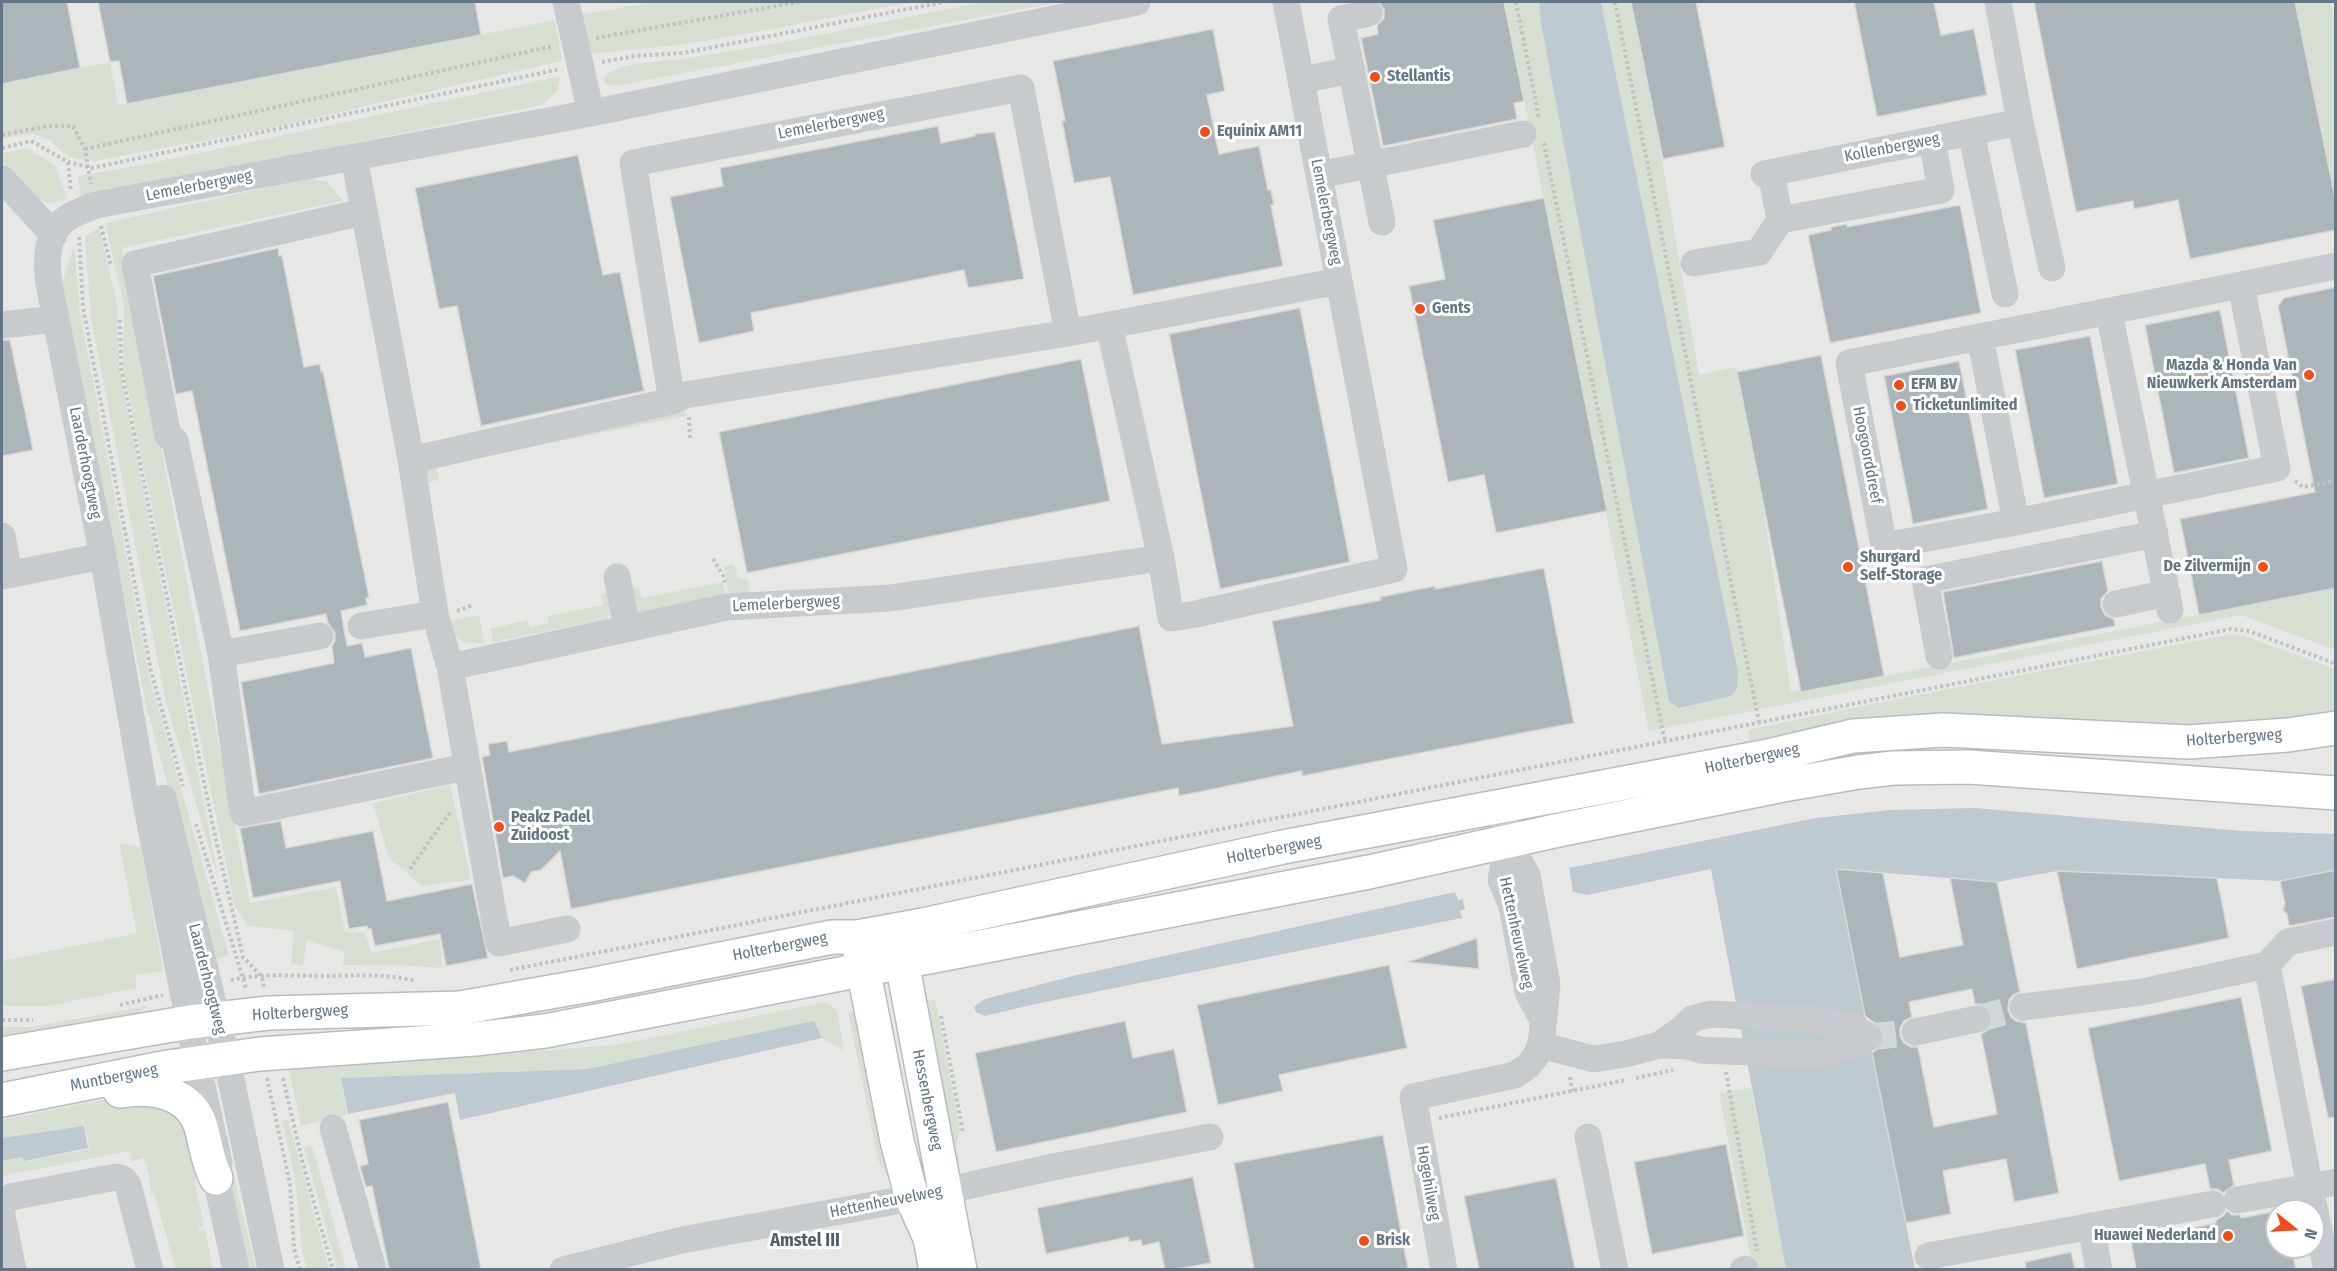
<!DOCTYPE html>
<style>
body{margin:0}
#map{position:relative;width:2337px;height:1271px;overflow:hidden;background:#f6f6f2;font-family:"Fira Sans Condensed",sans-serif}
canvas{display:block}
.frame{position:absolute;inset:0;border:3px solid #637686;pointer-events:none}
.north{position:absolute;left:2265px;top:1199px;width:60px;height:60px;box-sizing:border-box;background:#fff;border:2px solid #c1c8cf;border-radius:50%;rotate:108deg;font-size:16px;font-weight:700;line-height:24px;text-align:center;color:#637686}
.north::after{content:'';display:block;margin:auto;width:21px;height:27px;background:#f24c17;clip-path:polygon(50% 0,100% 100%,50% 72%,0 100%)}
</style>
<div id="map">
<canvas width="2337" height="1271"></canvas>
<div class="frame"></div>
<div class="north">N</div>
</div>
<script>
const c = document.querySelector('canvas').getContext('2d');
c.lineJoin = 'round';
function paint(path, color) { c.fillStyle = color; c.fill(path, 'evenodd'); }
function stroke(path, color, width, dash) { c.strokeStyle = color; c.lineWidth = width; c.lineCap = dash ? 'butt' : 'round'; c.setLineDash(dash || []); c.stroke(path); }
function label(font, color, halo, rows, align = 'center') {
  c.font = font + ' "Fira Sans Condensed",sans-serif'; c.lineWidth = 6; c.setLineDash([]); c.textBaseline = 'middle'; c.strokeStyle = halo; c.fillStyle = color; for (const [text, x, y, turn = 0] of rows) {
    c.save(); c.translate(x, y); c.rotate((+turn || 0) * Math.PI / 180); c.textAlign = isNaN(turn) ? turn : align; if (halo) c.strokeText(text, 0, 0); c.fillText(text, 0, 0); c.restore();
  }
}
const built = new Path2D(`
 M 2,2 L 2335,2 L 2335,1269 L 2,1270 ZM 2277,1211 L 2313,1211 L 2313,1247 L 2277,1247 Z`);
const green = new Path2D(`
 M 655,2 L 912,2 L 735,36 L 678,45 L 591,54 L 581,15 Z
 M 985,2 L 1060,2 L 615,86 L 605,84 L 604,78 C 614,63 655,62 673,60 C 778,46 881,21 985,2 Z
 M 1505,2 L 1539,2 L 1541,24 L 1669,702 L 1680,708 L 1732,696 L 1738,672 L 1601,2 L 1635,2 L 1699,375 L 1735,367 L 1745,387 L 1791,692 L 1884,676 L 2335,588 L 2335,650 L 2241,615 L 1649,731 Z
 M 2290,2 L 2331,2 L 2335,22 L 2335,231 Z
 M 555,20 L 562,61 L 271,128 L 95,161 L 76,159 L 62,152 L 49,140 L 33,134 L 2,138 L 2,84 L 110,62 L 118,105 L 231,83 L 245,36 L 254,80 Z
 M 561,76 L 557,91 L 542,105 L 81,198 L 78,176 L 152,163 Z
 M 27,148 L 55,165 L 67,199 L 49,203 L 32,197 L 2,161 L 2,153 Z
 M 309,178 L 327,182 L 343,201 L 122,248 L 250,903 L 336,887 L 345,932 L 364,932 L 372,953 L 439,939 L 443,968 L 412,966 L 343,965 L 344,952 L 307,940 L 303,965 L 291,964 L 294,931 L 248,926 L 235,907 L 123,367 L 124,306 L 105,223 Z
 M 99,227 L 117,304 L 119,367 L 220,886 L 165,698 L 91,318 L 85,237 Z
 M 74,245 L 80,312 L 149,676 L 229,956 L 215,960 L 146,705 L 62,284 Z
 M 684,403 L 686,416 L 436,466 L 439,480 L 424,483 L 449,610 L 444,611 L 422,502 L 418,469 L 423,462 L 669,412 Z
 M 734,564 L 738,578 L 747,579 L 750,593 L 729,597 L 724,566 Z
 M 723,582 L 725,596 L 639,613 L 633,607 L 630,588 L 639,587 L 642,598 Z
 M 607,593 L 613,609 L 607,619 L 493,642 L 490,629 L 528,620 L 530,627 L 549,623 L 548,616 L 603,605 L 601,594 Z
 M 479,615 L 485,644 L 464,642 L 451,635 L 445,618 L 450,617 L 452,620 Z
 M 2231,634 L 2245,636 L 2335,669 L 2335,715 L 2274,725 L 1817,730 L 1750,741 L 1748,730 L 1866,705 Z
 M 450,785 L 471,880 L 422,886 L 389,858 L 373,803 Z
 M 119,843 L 141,847 L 163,971 L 135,975 L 137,988 L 48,1006 L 2,1006 L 2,961 L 137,933 Z
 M 935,999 L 960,1131 L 956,1147 L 961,1165 L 945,1151 L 924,1002 Z
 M 825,1002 L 837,1010 L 844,1051 L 822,1038 L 813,1022 L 587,1069 L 341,1078 L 347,1115 L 301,1126 L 289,1069 L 616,1045 Z
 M 148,1006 L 136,1014 L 46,1033 L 2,1035 L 2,1027 L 31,1027 Z
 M 861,1011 L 895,1159 L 889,1179 L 878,1160 L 848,1012 Z
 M 1751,1088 L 1786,1269 L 1753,1269 L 1719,1093 Z
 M 128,1095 L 176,1107 L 198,1165 L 195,1183 L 204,1226 L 198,1228 L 200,1231 L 205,1230 L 213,1269 L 176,1269 L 154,1194 L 152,1194 L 149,1182 L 151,1181 L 144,1158 L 132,1161 L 130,1151 L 2,1176 L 2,1161 L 22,1157 L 26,1161 L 90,1149 L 83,1118 L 84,1126 L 2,1138 L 2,1120 Z
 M 288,1119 L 329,1269 L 307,1269 L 302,1251 L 295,1177 L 282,1121 Z
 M 226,1144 L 256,1269 L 248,1269 L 222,1145 Z
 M 312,1145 L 346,1269 L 337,1269 L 304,1147 Z`);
const water = new Path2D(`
 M 1539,2 L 1601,2 L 1738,672 L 1737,688 L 1732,696 L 1679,708 L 1669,702 L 1541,24 Z
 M 1974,808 L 2243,831 L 2336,834 L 2335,870 L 2280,881 L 2057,871 L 1997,882 L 1836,869 L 1915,1270 L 1786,1269 L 1711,869 L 1587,895 L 1573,892 L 1569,868 L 1816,818 L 1890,810 Z
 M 1455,892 L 1458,900 L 1463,899 L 1465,909 L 1460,911 L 1462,918 L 1035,1004 L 985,1016 L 976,1012 L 974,1007 L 985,999 L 1073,976 Z
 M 814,1021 L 822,1038 L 460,1120 L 455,1093 L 348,1114 L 341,1078 L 587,1069 Z
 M 84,1126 L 88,1148 L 24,1161 L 22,1157 L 2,1161 L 2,1138 Z`);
const building = new Path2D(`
 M 2,2 L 67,2 L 80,68 L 2,84 Z
 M 98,2 L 475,2 L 481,35 L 127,104 L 119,61 L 110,62 Z
 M 1379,2 L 1504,2 L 1524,101 L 1514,103 L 1517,119 L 1383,146 L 1361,38 L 1378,34 L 1377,26 L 1384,18 L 1384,10 Z
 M 1631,2 L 1696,2 L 1725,147 L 1663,159 Z
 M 1854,2 L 1934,2 L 1941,35 L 1974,29 L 1987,95 L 1877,117 Z
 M 2034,2 L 2295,2 L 2336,202 L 2336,230 L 2190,259 L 2178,200 L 2134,209 L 2133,201 L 2076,212 Z
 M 1213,29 L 1225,91 L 1207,95 L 1219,154 L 1259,146 L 1268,190 L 1271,190 L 1274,205 L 1271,205 L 1283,266 L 1133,295 L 1110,177 L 1074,183 L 1062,121 L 1065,121 L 1053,61 Z
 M 938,126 L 941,143 L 975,136 L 975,134 L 995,132 L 1024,279 L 968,288 L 964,270 L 751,313 L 754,331 L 699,343 L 670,197 L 723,186 L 720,168 Z
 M 578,155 L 603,275 L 620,272 L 644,391 L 481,426 L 457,306 L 439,309 L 415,188 Z
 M 1544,198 L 1607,511 L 1496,533 L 1484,475 L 1448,482 L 1409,286 L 1445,279 L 1433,220 Z
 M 1960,205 L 1981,313 L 1830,343 L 1808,235 L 1831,230 L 1831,227 L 1847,224 L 1847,227 Z
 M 278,248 L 279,256 L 282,255 L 304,367 L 320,364 L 321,372 L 323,371 L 369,597 L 366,598 L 367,605 L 341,611 L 347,646 L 362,643 L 365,657 L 411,648 L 433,758 L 259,794 L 241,682 L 334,663 L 332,646 L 335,641 L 335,633 L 328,623 L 326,614 L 240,631 L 192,391 L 176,394 L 153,276 Z
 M 2336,287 L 2336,588 L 2199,615 L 2180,519 L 2315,492 L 2278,306 L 2284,298 Z
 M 1300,308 L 1350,562 L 1220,589 L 1169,334 Z
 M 2220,310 L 2249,458 L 2174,473 L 2145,325 Z
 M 2090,336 L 2118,484 L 2044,498 L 2015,350 Z
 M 2,340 L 10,340 L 33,450 L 2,456 Z
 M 1821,355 L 1884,676 L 1801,692 L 1737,372 Z
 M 1081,359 L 1110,501 L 747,573 L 719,432 Z
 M 1959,361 L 1988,509 L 1913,524 L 1884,376 Z
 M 2102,561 L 2108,591 L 2101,599 L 2101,607 L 2105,615 L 2114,619 L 2115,626 L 1954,658 L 1943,592 Z
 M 1544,568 L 1574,723 L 1302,776 L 1302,771 L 1179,796 L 1178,788 L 571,909 L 560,851 L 541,870 L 531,872 L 525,883 L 513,876 L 503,878 L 482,757 L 490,755 L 488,744 L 507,741 L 509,752 L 1139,626 L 1162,744 L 1293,726 L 1272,621 L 1381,600 L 1380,597 L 1435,586 L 1435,589 Z
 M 281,821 L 286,848 L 373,831 L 387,901 L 472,884 L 488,958 L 446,966 L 440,934 L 375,946 L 371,929 L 368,929 L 367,926 L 349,929 L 340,881 L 253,898 L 240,828 Z
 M 1836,869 L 1883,873 L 1900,957 L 1963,945 L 1950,878 L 1997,882 L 2020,992 L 2013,995 L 2009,1000 L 2008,1010 L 2011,1017 L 2016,1021 L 2026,1023 L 2059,1193 L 2014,1202 L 2006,1159 L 1943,1171 L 1951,1214 L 1906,1223 L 1872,1053 L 1882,1046 L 1885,1037 L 1883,1029 L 1865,1016 ZM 1972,989 L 1975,1004 L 1981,1004 L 1988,1008 L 1992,1016 L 1992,1024 L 1988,1030 L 1981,1034 L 1997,1114 L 1934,1127 L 1918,1047 L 1911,1047 L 1904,1043 L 1900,1036 L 1900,1028 L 1904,1021 L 1912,1017 L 1909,1002 Z
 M 2336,870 L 2336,917 L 2289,926 L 2287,914 L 2283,910 L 2285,904 L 2280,881 Z
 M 2057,871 L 2217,878 L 2229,938 L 2077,969 Z
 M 1477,938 L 1479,969 L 1408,962 Z
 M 1389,965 L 1407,1048 L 1279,1075 L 1283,1091 L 1218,1105 L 1197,1005 Z
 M 2336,979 L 2336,1117 L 2328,1118 L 2301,986 Z
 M 2241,997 L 2272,1151 L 2229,1160 L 2234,1185 L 2223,1193 L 2218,1189 L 2210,1189 L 2205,1164 L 2119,1181 L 2088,1028 Z
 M 1125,1021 L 1133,1058 L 1174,1049 L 1187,1112 L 996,1152 L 975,1053 Z
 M 448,1102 L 481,1269 L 389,1269 L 372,1186 L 366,1187 L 360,1166 L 368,1164 L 359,1120 Z
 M 1383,1135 L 1408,1269 L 1254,1269 L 1234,1163 Z
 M 1726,1144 L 1744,1236 L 1652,1254 L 1634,1162 Z
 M 1193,1177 L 1211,1263 L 1177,1269 L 1165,1269 L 1159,1242 L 1142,1246 L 1141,1240 L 1129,1242 L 1128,1237 L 1046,1254 L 1037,1208 Z
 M 1556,1178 L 1575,1269 L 1479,1269 L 1464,1196 Z
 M 2227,1211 L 2232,1215 L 2240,1215 L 2241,1218 L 2277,1211 L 2277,1247 L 2291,1247 L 2296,1269 L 2136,1269 L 2131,1241 L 2216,1223 L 2216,1220 L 2223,1216 Z
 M 2071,1252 L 2075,1269 L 2026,1269 L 2025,1262 Z`);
const minorTunnel = new Path2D(`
 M 1977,1019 L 2023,1007
 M 1869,1037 L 1915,1032`);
const path = new Path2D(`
 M 1516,2 L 1539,118
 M 1615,2 L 1759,722
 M 596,38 L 798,2
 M 602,62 L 635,56 L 683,53 L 944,2
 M 2,135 L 48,126 L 73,126 L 85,149 L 91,184
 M 1544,143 L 1665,742
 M 2,148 L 31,141 L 68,162 L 92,168 L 560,69
 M 85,149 L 554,46
 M 68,162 L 71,191
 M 101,226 L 111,266
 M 79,237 L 83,307 L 151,671 L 183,786
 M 120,320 L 121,368 L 213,827 L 243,957 L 262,977 L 264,989
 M 689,417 L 690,441
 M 2295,481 L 2303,487 L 2336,481
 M 713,559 L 724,577 L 725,585
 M 457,611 L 473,605
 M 196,824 L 246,989
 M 410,869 L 451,811
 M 510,970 L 2231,629 L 2249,631 L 2336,664
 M 231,980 C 260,973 293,976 323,976 C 354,976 385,973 415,981
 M 120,1005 L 163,995
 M 941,1016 L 963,1133
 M 2,1020 L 33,1020
 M 1726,1072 L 1757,1251
 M 1570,1077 L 1572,1091
 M 267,1078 L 290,1184 L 294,1248 L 300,1270
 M 283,1078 L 302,1160 L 333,1270
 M 1636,1078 L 1673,1070
 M 1439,1118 L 1626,1080`);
const minor = new Path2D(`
 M 566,2 L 591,113
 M 1998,2 L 2020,122 L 2052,268
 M 1369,13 L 1341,19 L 1382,222
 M 1301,80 L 1352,70
 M 1971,132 L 2005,294
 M 354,157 L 411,460 L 435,614 L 450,667 L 491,901
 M 1771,173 L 1780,220
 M 1764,174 L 2020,122
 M 1319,175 L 1523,134
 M 2,179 L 54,235
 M 1694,263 L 1759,252 L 1780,220 L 1941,190 L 1932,140
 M 2241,285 L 2277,468 L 2016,522 L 1884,546 L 1849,363 L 2336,266
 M 2109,313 L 2170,610
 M 2,325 L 56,319
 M 1109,325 L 1161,558 L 1171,618 L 1196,614 L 1394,569 L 1286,2
 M 1980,337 L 2016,522
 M 672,401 L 633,163 L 1021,88 L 1068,333
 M 411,460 L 672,401 L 685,395 L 1068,333 L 1339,281
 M 2,536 L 9,574
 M 2,576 L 103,556
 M 617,577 L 627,627
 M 2116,604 L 2167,593
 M 361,626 L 435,614
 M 320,636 L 221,654 L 243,813 L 466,767
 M 221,654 L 175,441 L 168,436 L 135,264 L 363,212
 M 1939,656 L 1925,580 L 2155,534
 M 450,667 L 727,607 L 890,598 L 1161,558
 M 163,798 L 227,1060 L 271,1270
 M 1503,807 L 1508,843 L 1501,880 L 1512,906 L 1528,992 L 1543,1020
 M 492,907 L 499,943 L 567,929
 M 2267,965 L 2288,942 L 2336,932
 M 2023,1007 L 2142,992 L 2267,965 L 2310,1187 L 2237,1200
 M 1915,1032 L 1977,1019
 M 1540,1045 L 1593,1059 L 1626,1054 L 1659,1045 L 1687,1046 L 1701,1050 L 1722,1051 L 1821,1054 L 1856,1044 L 1869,1037 L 1853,1027 L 1810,1019 L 1710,1014 L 1692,1019 L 1682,1029 L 1659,1045
 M 333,1128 L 373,1270
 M 1588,1137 L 1615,1270
 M 2,1206 L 11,1197 L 116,1177 L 123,1179 L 128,1185 L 150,1270
 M 2,1216 L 13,1270
 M 2091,1226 L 2099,1270
 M 1928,1256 L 2213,1204
 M 236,1270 L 216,1178 L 219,1163 L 197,1063 L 146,802 L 103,556 L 49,284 C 46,262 45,234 66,219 C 74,213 86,209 96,205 L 591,113 L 1137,2
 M 563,1270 L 682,1240 L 912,1198 L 1053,1167 L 1210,1137
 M 1444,1270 L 1413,1097 L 1515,1075 L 1528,1066 L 1538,1053 L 1542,1037 L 1547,984 L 1527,875 L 1508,843
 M 1743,1270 L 1745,1269
 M 2327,1270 L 2310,1187 L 2336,1182`);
const major = new Path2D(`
 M 898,941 L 960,1270
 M 859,948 L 897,1141 L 912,1198 L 930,1238 L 936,1270
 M 2,1054 L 190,1022 L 269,1013 L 460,1008 L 590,985 L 832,937 L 857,937 L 923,925 L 1283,847 L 1768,756 L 1853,736 L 1943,730 L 2189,742 L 2288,735 L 2336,728
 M 120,1091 C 150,1086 188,1091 200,1124 C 206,1143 207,1161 216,1178
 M 2,1100 L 168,1067 L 260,1054 L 475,1039 L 545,1031 L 1369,872 L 1559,830 L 1783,785 L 1859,772 L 1893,768 L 1969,767 L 2336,793`);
const markers = [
 [1375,77,6,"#f24c17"],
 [1205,132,6,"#f24c17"],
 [1420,309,6,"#f24c17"],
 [2309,375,6,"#f24c17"],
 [1899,385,6,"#f24c17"],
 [1901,406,6,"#f24c17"],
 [1848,567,6,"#f24c17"],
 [2263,567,6,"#f24c17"],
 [499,827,6,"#f24c17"],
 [2228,1236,6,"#f24c17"],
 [1364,1241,6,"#f24c17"]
];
const poiNames = [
 ["Stellantis",1387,77],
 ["Equinix AM11",1217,132],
 ["Gents",1432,309],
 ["Mazda & Honda Van",2297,366,"right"],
 ["Nieuwkerk Amsterdam",2297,384,"right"],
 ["EFM BV",1911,385],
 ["Ticketunlimited",1913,406],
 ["Shurgard",1860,558],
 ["Self-Storage",1860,576],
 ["De Zilvermijn",2251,567,"right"],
 ["Peakz Padel",511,818],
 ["Zuidoost",511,836],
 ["Huawei Nederland",2216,1236,"right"],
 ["Brisk",1376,1241]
];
const streetNames = [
 ["Lemelerbergweg",831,124,-11],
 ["Kollenbergweg",1892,148,-11],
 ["Lemelerbergweg",199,186,-11],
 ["Lemelerbergweg",1326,212,79],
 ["Hoogoorddreef",1867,455,79],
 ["Laarderhoogtweg",85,463,79],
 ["Lemelerbergweg",786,604,-3],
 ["Holterbergweg",2234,738,-4],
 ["Holterbergweg",1752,759,-12],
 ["Holterbergweg",1274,850,-11],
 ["Hettenheuvelweg",1516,933,78],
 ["Holterbergweg",780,947,-11],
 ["Laarderhoogtweg",207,979,76],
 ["Holterbergweg",300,1013,-3],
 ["Muntbergweg",114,1078,-11],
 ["Hessenbergweg",927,1100,79],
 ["Hogehilweg",1428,1183,80],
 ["Hettenheuvelweg",886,1202,-11]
];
const neighbourhoodNames = [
 ["Amstel III",805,1241]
];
paint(built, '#e7e8e6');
paint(green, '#d7dfd3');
paint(water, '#becacf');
paint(building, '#acb5ba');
stroke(building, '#d8d8d5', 1.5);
stroke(minorTunnel, '#d1d6d7', 27, [27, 14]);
stroke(major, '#b8bcc0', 36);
stroke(path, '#c1c2c4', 4, [3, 3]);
stroke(minor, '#c8cbce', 27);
stroke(major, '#fff', 33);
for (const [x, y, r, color] of markers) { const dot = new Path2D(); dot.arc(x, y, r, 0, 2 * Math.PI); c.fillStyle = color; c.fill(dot); stroke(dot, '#fff', 2); }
label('bold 16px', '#637686', '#fff', poiNames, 'left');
label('16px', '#637686', '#fff', streetNames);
label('bold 18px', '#515f6b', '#fff', neighbourhoodNames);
</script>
